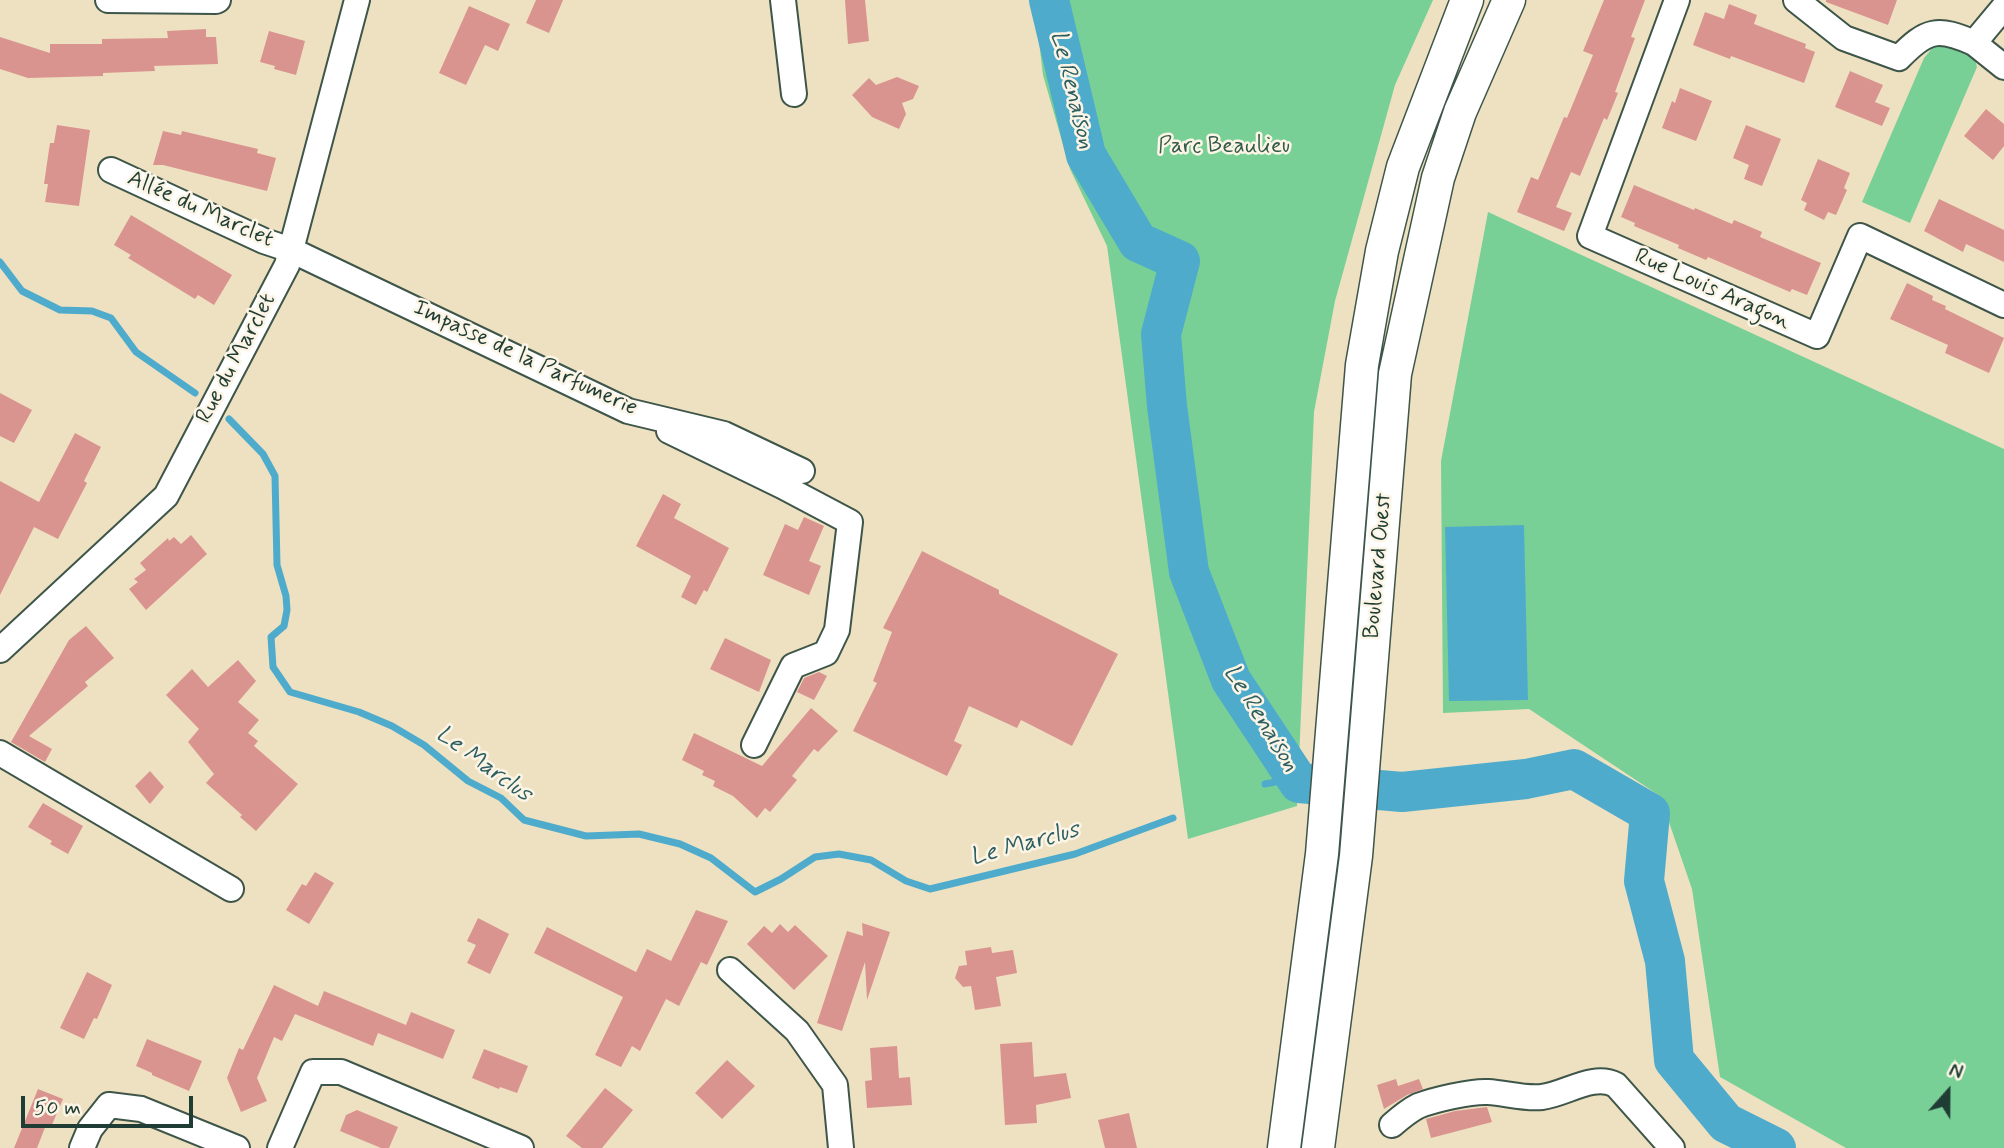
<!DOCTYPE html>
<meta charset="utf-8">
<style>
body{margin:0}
#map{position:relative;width:2004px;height:1148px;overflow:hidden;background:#eee1c1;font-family:Mynerve,sans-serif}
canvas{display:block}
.north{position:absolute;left:1913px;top:1057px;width:70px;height:70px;-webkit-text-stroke:5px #fcf5e5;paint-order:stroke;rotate:21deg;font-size:19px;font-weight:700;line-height:28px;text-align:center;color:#1f3d34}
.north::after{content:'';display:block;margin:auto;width:24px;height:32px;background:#1f3d34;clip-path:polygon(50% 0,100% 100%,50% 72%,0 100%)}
.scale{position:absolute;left:21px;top:1096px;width:172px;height:32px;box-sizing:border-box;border:4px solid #1f3d34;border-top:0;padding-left:9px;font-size:21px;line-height:24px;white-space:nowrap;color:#1f3d34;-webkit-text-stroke:5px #fcf5e5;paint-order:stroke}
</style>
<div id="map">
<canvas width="2004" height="1148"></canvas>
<div class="north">N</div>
<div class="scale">50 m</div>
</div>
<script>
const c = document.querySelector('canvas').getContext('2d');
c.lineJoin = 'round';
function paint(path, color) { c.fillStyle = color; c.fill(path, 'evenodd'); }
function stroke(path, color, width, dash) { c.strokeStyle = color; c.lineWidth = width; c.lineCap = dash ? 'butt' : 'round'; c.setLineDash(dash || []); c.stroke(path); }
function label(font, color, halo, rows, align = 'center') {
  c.font = font + ' Mynerve,sans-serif'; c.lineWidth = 5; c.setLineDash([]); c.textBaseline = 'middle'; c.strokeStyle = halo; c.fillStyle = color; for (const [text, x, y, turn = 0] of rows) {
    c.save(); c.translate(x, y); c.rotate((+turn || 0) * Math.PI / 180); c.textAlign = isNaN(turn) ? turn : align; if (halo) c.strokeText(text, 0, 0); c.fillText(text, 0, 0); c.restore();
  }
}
const green = new Path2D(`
 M 1034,0 L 1433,0 L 1395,85 L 1335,301 L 1314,412 L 1297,806 L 1188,839 L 1107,246 L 1070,169 L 1043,75 Z
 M 1945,43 L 1974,55 L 1977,67 L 1910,223 L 1862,202 L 1924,58 L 1934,46 Z
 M 1488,212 L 2004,449 L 2004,1148 L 1846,1148 L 1720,1077 L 1692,889 L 1660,796 L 1529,709 L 1443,713 L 1441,461 Z`);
const water = new Path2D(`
 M 1524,525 L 1528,700 L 1449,701 L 1445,527 Z`);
const stream = new Path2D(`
 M 0,262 L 22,291 L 60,310 L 92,311 L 111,318 L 136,352 L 195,393
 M 229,419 L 263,454 L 275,476 L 277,565 L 286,596 L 287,610 L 284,626 L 271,637 L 273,667 L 290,692 L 359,712 L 392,726 L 424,745 L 468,781 L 501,798 L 524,820 L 586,836 L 639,834 L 680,844 L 711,858 L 755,892 L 781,879 L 815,857 L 839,854 L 871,860 L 906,881 L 930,889 L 1075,854 L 1173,818
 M 1265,784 L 1275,782 L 1281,755`);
const river = new Path2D(`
 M 1049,0 L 1086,155 L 1138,242 L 1180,261 L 1161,334 L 1167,406 L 1189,572 L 1231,680 L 1299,783 L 1402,792 L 1526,779 L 1574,769 L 1650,813 L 1644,881 L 1665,961 L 1674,1060 L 1726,1123 L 1776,1148`);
const building = new Path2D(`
 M 536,0 L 563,0 L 549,33 L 526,23 Z
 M 845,0 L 865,0 L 869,41 L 848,44 Z
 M 1604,0 L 1645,0 L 1631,37 L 1635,38 L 1615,92 L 1618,93 L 1607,120 L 1604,118 L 1580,176 L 1571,172 L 1556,207 L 1572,213 L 1564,231 L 1517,212 L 1531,177 L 1538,180 L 1564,117 L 1567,118 L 1593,55 L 1583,51 Z
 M 1826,0 L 1897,0 L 1888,25 L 1826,2 Z
 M 1729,4 L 1757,15 L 1754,24 L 1806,44 L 1805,48 L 1815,52 L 1804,83 L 1731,56 L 1730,59 L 1693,45 L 1705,12 L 1724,19 Z
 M 469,6 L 510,24 L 498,51 L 485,45 L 466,85 L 439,73 Z
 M 206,29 L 206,37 L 216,37 L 218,64 L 154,66 L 155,71 L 103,73 L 103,76 L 28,78 L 0,69 L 0,37 L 50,53 L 50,44 L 102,44 L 102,39 L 168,38 L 167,31 Z
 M 269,31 L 305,41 L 296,75 L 274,69 L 275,66 L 260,62 Z
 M 1850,71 L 1883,85 L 1875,102 L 1890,108 L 1882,126 L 1835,107 Z
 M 897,77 L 919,86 L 913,99 L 902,103 L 906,114 L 899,129 L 872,117 L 852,95 L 869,78 L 876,85 Z
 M 1680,88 L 1712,101 L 1696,141 L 1662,128 L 1672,101 L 1675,103 Z
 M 1986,109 L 2004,124 L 2004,146 L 1993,160 L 1964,136 Z
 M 57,125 L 90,130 L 79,206 L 45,202 L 48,184 L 44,184 L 47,163 L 50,143 L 54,143 Z
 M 1746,125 L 1781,139 L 1762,186 L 1744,179 L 1749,165 L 1733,158 Z
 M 163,131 L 181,135 L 182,131 L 258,149 L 257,153 L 276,158 L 267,191 L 163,165 L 153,165 Z
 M 1818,159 L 1850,173 L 1844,188 L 1847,190 L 1836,215 L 1828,212 L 1824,220 L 1804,210 L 1807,203 L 1801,200 Z
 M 1634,185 L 1694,210 L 1695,208 L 1732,224 L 1734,220 L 1762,232 L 1760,237 L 1821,263 L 1807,295 L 1792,289 L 1790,292 L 1708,257 L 1706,260 L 1678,248 L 1679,245 L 1634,226 L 1635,223 L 1621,217 Z
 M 1939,199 L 2004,230 L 2004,262 L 1966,244 L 1963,252 L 1924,231 Z
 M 131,215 L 232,275 L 214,305 L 198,295 L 195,299 L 128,258 L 131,255 L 114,245 Z
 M 1907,283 L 1933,296 L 1932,300 L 1946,306 L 1945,309 L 2004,338 L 1989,373 L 1945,353 L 1948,345 L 1890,319 Z
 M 0,393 L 32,410 L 14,443 L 0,436 Z
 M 75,433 L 101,447 L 84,481 L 87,483 L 58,539 L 34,527 L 0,595 L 0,481 L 39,502 Z
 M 663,494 L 681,504 L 674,518 L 729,548 L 707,592 L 704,590 L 696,605 L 681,597 L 691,576 L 636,546 Z
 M 804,517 L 824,526 L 809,561 L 821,566 L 809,595 L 763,575 L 785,524 L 798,530 Z
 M 191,535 L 207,554 L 146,610 L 129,589 L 138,582 L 134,579 L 146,570 L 140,563 L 168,538 L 169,541 L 174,537 L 181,544 Z
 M 922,551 L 999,590 L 999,594 L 1118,654 L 1072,746 L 1021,720 L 1017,728 L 969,706 L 954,741 L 962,745 L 947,776 L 853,731 L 877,683 L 873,681 L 892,632 L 883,628 Z
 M 86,626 L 114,658 L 85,682 L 88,686 L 29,736 L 52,749 L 45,762 L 11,742 L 69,640 Z
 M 725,638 L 771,660 L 759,692 L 710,669 Z
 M 238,660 L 256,681 L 238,702 L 259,720 L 248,733 L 258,741 L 254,746 L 298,784 L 256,831 L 240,817 L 242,815 L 206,783 L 214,774 L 188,742 L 199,729 L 166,695 L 192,669 L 208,687 Z
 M 819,672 L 827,676 L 814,700 L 797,692 L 804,678 Z
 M 811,708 L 838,731 L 818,752 L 814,749 L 792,776 L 797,780 L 770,812 L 765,808 L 757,818 L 733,796 L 713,786 L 715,781 L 702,775 L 704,771 L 682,760 L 694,733 L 762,766 Z
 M 150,771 L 164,787 L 150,804 L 135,786 Z
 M 43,803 L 83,826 L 68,854 L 50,844 L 52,841 L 28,827 Z
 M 315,872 L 334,883 L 309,924 L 286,910 L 302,884 L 306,886 Z
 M 696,910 L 728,921 L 707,965 L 701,962 L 679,1006 L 666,999 L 640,1051 L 632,1046 L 621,1067 L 595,1055 L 623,997 L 534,953 L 547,927 L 636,972 L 647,949 L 671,961 Z
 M 478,918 L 509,934 L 490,974 L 467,963 L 476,945 L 467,941 Z
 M 862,923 L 890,932 L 867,1000 L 865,962 L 842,1031 L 817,1023 L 847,931 L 863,936 Z
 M 780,924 L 788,932 L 795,925 L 828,956 L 794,990 L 747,944 L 764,926 L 772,933 Z
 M 991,947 L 992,953 L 1013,950 L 1017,973 L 996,977 L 1001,1006 L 975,1010 L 971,986 L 963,987 L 955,978 L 959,966 L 967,965 L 965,951 Z
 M 87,972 L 112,985 L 97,1019 L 94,1018 L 84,1039 L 60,1028 Z
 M 274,985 L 318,1006 L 324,991 L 406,1025 L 411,1012 L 455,1030 L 443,1059 L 378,1033 L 373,1046 L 295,1014 L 282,1041 L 274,1037 L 257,1078 L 267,1101 L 241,1112 L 227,1078 L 239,1048 L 243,1050 Z
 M 147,1039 L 202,1061 L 189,1091 L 152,1075 L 152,1073 L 136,1066 Z
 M 1032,1042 L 1034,1077 L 1066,1073 L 1071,1098 L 1036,1105 L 1037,1123 L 1005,1125 L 1000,1044 Z
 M 897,1046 L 899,1078 L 910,1077 L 912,1105 L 867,1108 L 865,1081 L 872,1080 L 870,1048 Z
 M 484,1049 L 528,1066 L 517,1093 L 500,1087 L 499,1089 L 472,1078 Z
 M 727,1060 L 755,1086 L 722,1119 L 695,1093 Z
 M 1396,1079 L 1398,1086 L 1419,1079 L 1423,1089 L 1407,1095 L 1384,1109 L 1377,1085 Z
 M 605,1088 L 633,1110 L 602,1148 L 582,1148 L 566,1136 Z
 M 38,1089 L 63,1099 L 51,1127 L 46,1125 L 37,1148 L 14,1148 Z
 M 1487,1107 L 1492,1122 L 1431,1138 L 1426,1119 L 1455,1111 Z
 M 357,1110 L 398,1127 L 389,1148 L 381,1148 L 340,1131 L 346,1115 Z
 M 1129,1113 L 1137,1148 L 1105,1148 L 1098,1120 Z`);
const minor = new Path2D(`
 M 108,0 L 216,1 L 218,0
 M 783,0 L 794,94
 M 1677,0 L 1590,236 L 1817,336 L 1860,236 L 2004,305
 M 1796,0 L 1844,38 L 1899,58 C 1927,29 1938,27 1974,43
 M 2004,7 L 1974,43 L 2004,67
 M 111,170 L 264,241 L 291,250 L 628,411 L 724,434 L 802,471
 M 669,431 L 782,486 L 850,522 L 837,630 L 826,653 L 793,666 L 754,745
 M 0,650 L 166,496 L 287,265 L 357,0
 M 0,753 L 231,889
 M 730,970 L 797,1031 L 835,1085 L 841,1148
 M 1392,1125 C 1400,1118 1408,1111 1418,1106 C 1433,1100 1471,1091 1488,1092 C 1506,1093 1524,1099 1542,1097 C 1566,1094 1593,1073 1616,1085 L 1672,1148
 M 82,1148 L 90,1129 L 109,1105 L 141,1109 L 237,1148
 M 280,1148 L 313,1072 L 341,1072 L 521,1148`);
const major = new Path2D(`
 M 1284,1148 L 1322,854 L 1362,365 L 1382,251 L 1403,167 L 1467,0
 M 1318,1148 L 1356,856 L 1395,374 L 1438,178 L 1460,112 L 1509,0`);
const parkNames = [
 ["Parc Beaulieu",1224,147]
];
const streetNames = [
 ["Allée du Marclet",200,210,24],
 ["Rue Louis Aragon",1712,290,24],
 ["Rue du Marclet",237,359,-62],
 ["Impasse de la Parfumerie",525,359,25],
 ["Boulevard Ouest",1379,566,-85]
];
const waterNames = [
 ["Le Renaison",1071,90,76],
 ["Le Renaison",1260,719,58],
 ["Le Marclus",483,765,36],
 ["Le Marclus",1025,845,-15]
];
paint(green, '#79d096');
paint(water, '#4eabcc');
stroke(stream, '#4eabcc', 7);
stroke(river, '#4eabcc', 40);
paint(building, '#da9490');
stroke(minor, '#3e5649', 28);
stroke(major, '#3e5649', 35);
stroke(minor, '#fff', 24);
stroke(major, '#fff', 32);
label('23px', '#315a48', '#fcf5e5', parkNames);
label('23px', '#1f3d34', '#fcf5e5', streetNames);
label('italic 24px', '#2d5e62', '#fcf5e5', waterNames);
</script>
